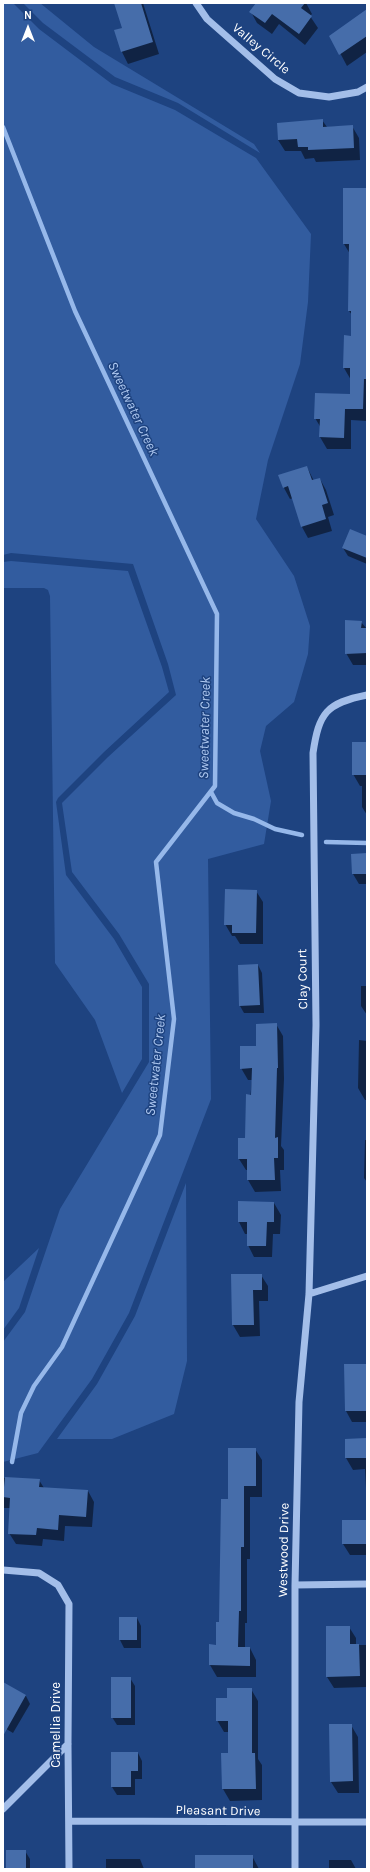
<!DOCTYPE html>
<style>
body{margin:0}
#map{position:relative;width:370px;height:1872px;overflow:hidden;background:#1e4380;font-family:Karla,sans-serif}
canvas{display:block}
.frame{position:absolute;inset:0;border:4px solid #fff;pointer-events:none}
.north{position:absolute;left:8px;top:8px;width:40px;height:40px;-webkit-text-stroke:3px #1e4380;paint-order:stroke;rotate:0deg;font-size:11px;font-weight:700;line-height:16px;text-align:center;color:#fff}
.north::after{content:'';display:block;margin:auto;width:14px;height:18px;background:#fff;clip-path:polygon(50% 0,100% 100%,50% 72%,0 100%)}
</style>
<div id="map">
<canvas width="370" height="1872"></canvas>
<div class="frame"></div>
<div class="north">N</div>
</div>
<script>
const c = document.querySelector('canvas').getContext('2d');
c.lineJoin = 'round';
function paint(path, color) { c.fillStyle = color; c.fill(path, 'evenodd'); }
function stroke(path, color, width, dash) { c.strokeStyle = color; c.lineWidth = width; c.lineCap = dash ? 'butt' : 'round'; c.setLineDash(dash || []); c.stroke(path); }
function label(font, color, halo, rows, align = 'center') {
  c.font = font + ' Karla,sans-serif'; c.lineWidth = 3; c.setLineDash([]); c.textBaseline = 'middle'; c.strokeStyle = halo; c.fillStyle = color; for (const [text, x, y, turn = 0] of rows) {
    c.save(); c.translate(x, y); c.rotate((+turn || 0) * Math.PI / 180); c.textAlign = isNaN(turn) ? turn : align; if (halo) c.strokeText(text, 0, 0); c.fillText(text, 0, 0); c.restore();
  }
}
const green = new Path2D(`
 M 3,3 L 13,3 L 39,29 L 112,84 L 175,110 L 256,158 L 311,234 L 308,302 L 300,364 L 268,460 L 256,519 L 294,576 L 310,626 L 308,654 L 294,702 L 266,726 L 260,751 L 271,801 L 264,844 L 208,859 L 211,1099 L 129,1313 L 92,1379 L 38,1453 L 3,1462 L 3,1342 L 25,1312 L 60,1209 L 149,1062 L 149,984 L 119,934 L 72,872 L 62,803 L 108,757 L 176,695 L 168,664 L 133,564 L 11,553 L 3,555 Z
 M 23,3 L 40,3 L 94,47 L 254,144 L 260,153 L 178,103 L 115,77 L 43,23 Z
 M 11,561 L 128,571 L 162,667 L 169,692 L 104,752 L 58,798 L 56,802 L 66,875 L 114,939 L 142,987 L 142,1059 L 122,1093 L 95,1020 L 55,963 L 50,596 L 48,590 L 44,588 L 3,588 L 3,562 Z
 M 186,1183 L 187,1361 L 174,1414 L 112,1439 L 57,1439 L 97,1384 L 135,1316 Z
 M 39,1248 L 19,1308 L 3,1330 L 3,1282 Z`);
const shadow = new Path2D(`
 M 115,3 L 143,3 L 159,54 L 128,64 L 122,52 L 115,31 L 123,28 Z
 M 257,3 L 306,3 L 312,14 L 310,16 L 318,28 L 305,45 L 279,24 L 272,34 L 257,23 L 251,12 Z
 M 367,10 L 367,52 L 347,66 L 331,36 Z
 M 322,120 L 327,127 L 352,126 L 359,138 L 360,160 L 316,162 L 314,158 L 305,159 L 301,151 L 285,151 L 278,140 Z
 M 367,189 L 367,421 L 351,420 L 351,449 L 327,449 L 320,437 L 321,428 L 315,418 L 351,395 L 351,380 L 344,368 L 352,337 L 352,315 L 349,311 L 350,254 L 344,244 Z
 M 307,467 L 314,481 L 320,479 L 326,490 L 334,515 L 328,517 L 332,531 L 308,538 L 302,527 L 293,498 L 290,499 L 284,488 L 280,475 Z
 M 367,537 L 367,564 L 348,556 L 343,548 Z
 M 361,622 L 367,629 L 367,665 L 353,665 L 346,653 Z
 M 367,743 L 367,815 L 362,807 L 362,786 L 360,786 L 353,774 Z
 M 367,854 L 367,884 L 359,884 L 353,874 Z
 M 256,891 L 263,902 L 263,944 L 240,944 L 235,936 L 232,936 L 225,924 Z
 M 258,965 L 262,973 L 264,1013 L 244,1013 L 240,1006 Z
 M 361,986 L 367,986 L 367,1015 L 361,1006 Z
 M 276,1024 L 283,1036 L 284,1079 L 281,1146 L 284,1150 L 284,1170 L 280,1170 L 281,1191 L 255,1192 L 248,1180 L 248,1170 L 246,1170 L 239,1159 L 246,1139 L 252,1080 L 248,1080 L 241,1068 Z
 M 359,1040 L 367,1041 L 367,1100 L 365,1100 L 358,1088 Z
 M 365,1140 L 367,1140 L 367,1182 L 364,1178 Z
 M 274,1203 L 281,1215 L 280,1234 L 273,1234 L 272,1257 L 254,1257 L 248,1245 L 248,1234 L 245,1234 L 239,1222 Z
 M 232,1275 L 261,1275 L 268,1286 L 268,1301 L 259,1301 L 260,1336 L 240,1337 L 233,1325 Z
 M 345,1365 L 367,1365 L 367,1422 L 352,1422 L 346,1411 Z
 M 365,1439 L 367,1442 L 367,1507 L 365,1469 L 353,1470 L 346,1458 L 346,1440 Z
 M 255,1449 L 262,1460 L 262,1497 L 250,1497 L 250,1559 L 247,1559 L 247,1623 L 245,1623 L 245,1648 L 250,1648 L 256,1660 L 256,1677 L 217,1677 L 210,1665 L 210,1645 L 217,1646 L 220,1623 L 229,1500 Z
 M 3,1478 L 39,1480 L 44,1488 L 88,1491 L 94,1502 L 92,1527 L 65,1526 L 64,1541 L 43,1539 L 42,1546 L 16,1544 L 9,1533 L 11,1508 L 3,1508 Z
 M 367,1521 L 367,1555 L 350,1555 L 343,1544 Z
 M 120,1618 L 137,1618 L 141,1626 L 141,1648 L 124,1648 L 120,1640 Z
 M 349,1627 L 356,1638 L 356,1645 L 367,1645 L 366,1687 L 334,1688 L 327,1677 Z
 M 130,1678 L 135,1686 L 135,1725 L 117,1725 L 112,1717 Z
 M 7,1685 L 26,1696 L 30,1704 L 13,1733 L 3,1727 L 3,1692 Z
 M 251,1689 L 258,1701 L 258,1759 L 262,1765 L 262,1800 L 230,1801 L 223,1789 L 222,1754 L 229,1754 L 229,1732 L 224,1732 L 217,1720 L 228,1699 Z
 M 351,1725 L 358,1737 L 359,1793 L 338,1793 L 331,1782 Z
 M 138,1753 L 142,1761 L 142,1779 L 135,1779 L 135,1795 L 117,1795 L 112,1787 Z
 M 25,1851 L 30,1859 L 30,1869 L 7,1869 Z
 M 252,1856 L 259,1869 L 196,1869 Z
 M 106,1859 L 140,1859 L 144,1869 L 106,1869 Z
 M 329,1860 L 351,1860 L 356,1869 L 329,1869 Z`);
const stream = new Path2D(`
 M 3,127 L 75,311 L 217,614 L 215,786 L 156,862 L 174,1019 L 160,1135 L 62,1347 L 34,1386 L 21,1413 L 12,1462
 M 211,792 L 217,803 L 234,813 L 254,819 L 275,829 L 302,835
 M 326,842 L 367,843`);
const building = new Path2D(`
 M 114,3 L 141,3 L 153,42 L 121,52 L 114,30 L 122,28 Z
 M 256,3 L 305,3 L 301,8 L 312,16 L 299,34 L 272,14 L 265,23 L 249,12 Z
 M 367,9 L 367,36 L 339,55 L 329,36 Z
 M 323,119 L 323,127 L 353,125 L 354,148 L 308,150 L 308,147 L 298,147 L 297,139 L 278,140 L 277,123 Z
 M 343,188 L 367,188 L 367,379 L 364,379 L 363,409 L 345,409 L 344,438 L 319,437 L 320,419 L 314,419 L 315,393 L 350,394 L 350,368 L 343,368 L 344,335 L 351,336 L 351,311 L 348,311 L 349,244 L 343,244 Z
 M 307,466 L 312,480 L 320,478 L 328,503 L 322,505 L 326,519 L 301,527 L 288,486 L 283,488 L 278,475 Z
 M 350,529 L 367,536 L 367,558 L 342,548 Z
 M 345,620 L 362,621 L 361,628 L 367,628 L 367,653 L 345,654 Z
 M 352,742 L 367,742 L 367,775 L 352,775 Z
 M 367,853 L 367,874 L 352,874 L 351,854 Z
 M 225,889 L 257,890 L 256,933 L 232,933 L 232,925 L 224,925 Z
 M 258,964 L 260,1005 L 239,1006 L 238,965 Z
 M 277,1023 L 278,1068 L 277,1068 L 275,1138 L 278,1137 L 278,1158 L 274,1158 L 275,1180 L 247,1180 L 247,1159 L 238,1159 L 238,1138 L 245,1138 L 246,1094 L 251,1095 L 252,1068 L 240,1069 L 240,1046 L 256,1046 L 256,1024 Z
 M 238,1201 L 274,1202 L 274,1222 L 267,1222 L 266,1246 L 247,1246 L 247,1222 L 238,1222 Z
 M 231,1274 L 262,1274 L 262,1290 L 253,1290 L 254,1325 L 232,1325 Z
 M 344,1364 L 367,1364 L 366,1411 L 345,1411 Z
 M 366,1438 L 367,1458 L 345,1458 L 345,1439 Z
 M 228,1448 L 256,1448 L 256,1486 L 244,1486 L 244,1547 L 241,1547 L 241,1611 L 239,1611 L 238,1647 L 250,1647 L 250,1666 L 209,1665 L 209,1644 L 216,1645 L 216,1622 L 219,1622 L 221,1499 L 228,1499 Z
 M 5,1477 L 40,1479 L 39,1487 L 88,1490 L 86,1517 L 59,1515 L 58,1530 L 37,1528 L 36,1535 L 8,1534 L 10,1498 L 3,1497 Z
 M 342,1520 L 367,1520 L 367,1544 L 342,1544 Z
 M 119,1617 L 137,1617 L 137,1640 L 119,1640 Z
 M 326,1626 L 350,1626 L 350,1644 L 359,1644 L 360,1676 L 326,1677 Z
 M 111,1677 L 131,1677 L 131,1718 L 111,1718 Z
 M 3,1682 L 26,1695 L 3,1736 Z
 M 227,1688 L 252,1688 L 252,1753 L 255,1753 L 256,1789 L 222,1789 L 221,1753 L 228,1753 L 228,1721 L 216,1721 L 216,1698 L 227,1698 Z
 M 329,1724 L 352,1724 L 353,1781 L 330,1782 Z
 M 111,1752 L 138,1752 L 138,1771 L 131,1771 L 131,1787 L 111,1787 Z
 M 6,1850 L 26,1850 L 26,1869 L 6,1869 Z
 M 195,1855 L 253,1855 L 253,1869 L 195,1869 Z`);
const minor = new Path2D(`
 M 196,3 L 207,19 L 275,79 L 299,93 L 329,97 L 358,92 L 367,87
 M 309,1294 L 367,1276
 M 3,1570 L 39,1573 L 58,1585 L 69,1604 L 68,1744 L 69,1869
 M 295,1585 L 367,1584
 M 3,1809 L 68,1744
 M 69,1821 L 367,1822
 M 295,1869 L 295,1585 L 299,1402 L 309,1294 L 316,1025 L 313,753 C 319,713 326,703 367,695`);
const streetNames = [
 ["Valley Circle",261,49,40],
 ["Clay Court",303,979,-91],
 ["Westwood Drive",284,1550,-89],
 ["Camellia Drive",56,1725,-90],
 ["Pleasant Drive",218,1811,1]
];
const waterNames = [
 ["Sweetwater Creek",133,409,65],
 ["Sweetwater Creek",205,728,-89],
 ["Sweetwater Creek",156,1065,-84]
];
paint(green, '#325c9f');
paint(shadow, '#0007');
stroke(stream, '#96b8ea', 4.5);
paint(building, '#466daa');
stroke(minor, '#a3bee9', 7);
label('13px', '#fff', '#1e4380', streetNames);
label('italic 14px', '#aec8f0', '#1e4380', waterNames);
</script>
